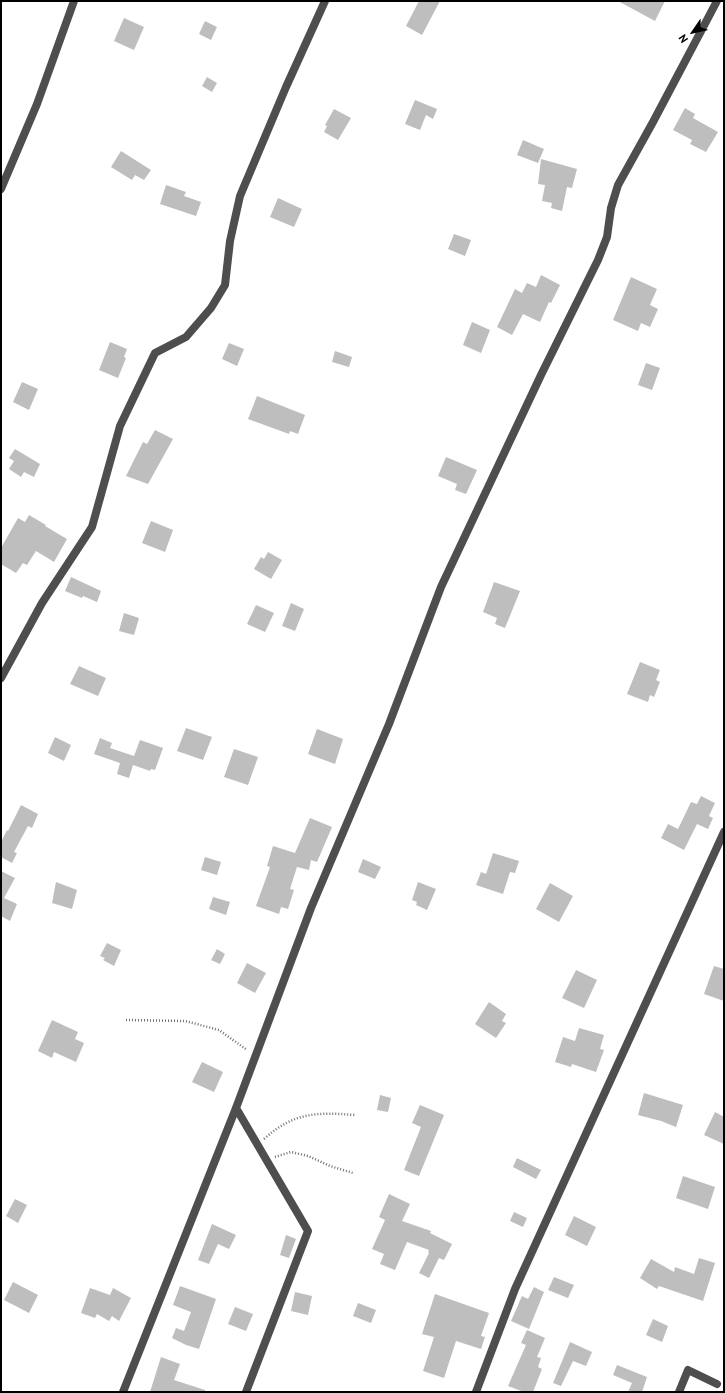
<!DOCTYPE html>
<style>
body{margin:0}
#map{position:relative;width:725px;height:1393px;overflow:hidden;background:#fff;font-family:"PT Sans",sans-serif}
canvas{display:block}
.frame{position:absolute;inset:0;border:2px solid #000;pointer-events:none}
.north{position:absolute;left:673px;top:12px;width:40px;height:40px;-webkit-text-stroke:3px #fff;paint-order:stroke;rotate:236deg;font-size:11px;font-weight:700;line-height:16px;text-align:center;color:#000}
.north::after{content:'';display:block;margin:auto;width:14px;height:18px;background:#000;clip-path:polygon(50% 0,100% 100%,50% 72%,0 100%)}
</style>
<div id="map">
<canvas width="725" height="1393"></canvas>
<div class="frame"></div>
<div class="north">N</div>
</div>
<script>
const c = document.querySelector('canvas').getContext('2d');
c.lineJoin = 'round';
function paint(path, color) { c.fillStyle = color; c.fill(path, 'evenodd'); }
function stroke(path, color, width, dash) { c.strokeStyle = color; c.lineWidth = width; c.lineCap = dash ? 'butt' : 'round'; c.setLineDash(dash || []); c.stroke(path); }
const building = new Path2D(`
 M 419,1 L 440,1 L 422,35 L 406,26 Z
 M 618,1 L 665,1 L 655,21 Z
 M 124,18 L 144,27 L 134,50 L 114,41 Z
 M 205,21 L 217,27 L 211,40 L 199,34 Z
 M 207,77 L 217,83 L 212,92 L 202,86 Z
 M 415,100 L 437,109 L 433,119 L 426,115 L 420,130 L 405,124 Z
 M 685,108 L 695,114 L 693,118 L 718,132 L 706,152 L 690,144 L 692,140 L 673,130 Z
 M 334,109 L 351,118 L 338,140 L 324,132 L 327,126 L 325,125 Z
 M 523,140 L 544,149 L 538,163 L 517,155 Z
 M 121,151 L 151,170 L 144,180 L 135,175 L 132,180 L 111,167 Z
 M 541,159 L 577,169 L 572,188 L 567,187 L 562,211 L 551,208 L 552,203 L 542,201 L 545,185 L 538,184 Z
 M 166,185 L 186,192 L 184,196 L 201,202 L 196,216 L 160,204 Z
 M 278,198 L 302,209 L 294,227 L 270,217 Z
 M 454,234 L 471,240 L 465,256 L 448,249 Z
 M 541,275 L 560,285 L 551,303 L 549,302 L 540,322 L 523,314 L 512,335 L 497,327 L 515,289 L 522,293 L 527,283 L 536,287 Z
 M 631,277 L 657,289 L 650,305 L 658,309 L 650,327 L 641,323 L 638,331 L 613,320 Z
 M 472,322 L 490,330 L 481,353 L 463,345 Z
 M 110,342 L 127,349 L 124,357 L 126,358 L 118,378 L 99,370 Z
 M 229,343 L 244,349 L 237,366 L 222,359 Z
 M 335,351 L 352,357 L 349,367 L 332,362 Z
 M 646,363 L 660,368 L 652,390 L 638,385 Z
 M 22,382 L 38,389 L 29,410 L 13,402 Z
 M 257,396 L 305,415 L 298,434 L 290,431 L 289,434 L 248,419 Z
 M 155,430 L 173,439 L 148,484 L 126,476 L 143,442 L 147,444 Z
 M 15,449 L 40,464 L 34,477 L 24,472 L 21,477 L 9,469 L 14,461 L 9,458 Z
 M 446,457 L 477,470 L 466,494 L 455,490 L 457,484 L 438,476 Z
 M 29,515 L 46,525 L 45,526 L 67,539 L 54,562 L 36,551 L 27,565 L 23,563 L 16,573 L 1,564 L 1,548 L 18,518 L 25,522 Z
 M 151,521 L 173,530 L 165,552 L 142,543 Z
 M 268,552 L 282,560 L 271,579 L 254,569 L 261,557 L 264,559 Z
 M 71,577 L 101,591 L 97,602 L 83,596 L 82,598 L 65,591 Z
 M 494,582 L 520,591 L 505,628 L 495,624 L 497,618 L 483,612 Z
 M 291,603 L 304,609 L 295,631 L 282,626 Z
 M 256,605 L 274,613 L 265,632 L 247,624 Z
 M 124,613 L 139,618 L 134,635 L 119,631 Z
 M 640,662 L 660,670 L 656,680 L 660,682 L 654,697 L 650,695 L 648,702 L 627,694 Z
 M 79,666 L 106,678 L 98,696 L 70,684 Z
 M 186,728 L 212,737 L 203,760 L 177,751 Z
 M 317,729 L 343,739 L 335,764 L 308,754 Z
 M 55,737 L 71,745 L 64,761 L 48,753 Z
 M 100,738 L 112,743 L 110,748 L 134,756 L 140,740 L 163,748 L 155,770 L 151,769 L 150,771 L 133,765 L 129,778 L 117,774 L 120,763 L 94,754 Z
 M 234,749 L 258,757 L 248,785 L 224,777 Z
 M 701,796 L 715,803 L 709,816 L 713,818 L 708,829 L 697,824 L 684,850 L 661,838 L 668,824 L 678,829 L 691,802 L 697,804 Z
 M 21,805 L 38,814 L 32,828 L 28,826 L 14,852 L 17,853 L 12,863 L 1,857 L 1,842 L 7,830 L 8,831 Z
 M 310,818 L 332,827 L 317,862 L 311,860 L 309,870 L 297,867 L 290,889 L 294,890 L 288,909 L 281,907 L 279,914 L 256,906 L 270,867 L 267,866 L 273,846 L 295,853 Z
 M 493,853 L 519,861 L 515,873 L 510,872 L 503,894 L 476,885 L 481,872 L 486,874 Z
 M 205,857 L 221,862 L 217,875 L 201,870 Z
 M 363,859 L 381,867 L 375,879 L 358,872 Z
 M 1,871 L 15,878 L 4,898 L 17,904 L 10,921 L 1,916 Z
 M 56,882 L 77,890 L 72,909 L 52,903 Z
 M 418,882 L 436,889 L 427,910 L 416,905 L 417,902 L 412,900 Z
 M 550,883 L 573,896 L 559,922 L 536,909 Z
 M 213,897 L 230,902 L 226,915 L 209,909 Z
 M 107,943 L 121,950 L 114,966 L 103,960 L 105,958 L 100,956 Z
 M 217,949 L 225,954 L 220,964 L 211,960 Z
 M 247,963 L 266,973 L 255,993 L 237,983 Z
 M 714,966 L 724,969 L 724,1001 L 704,994 Z
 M 576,970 L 597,980 L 584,1008 L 562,998 Z
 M 489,1002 L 506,1014 L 502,1021 L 506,1023 L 496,1038 L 475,1024 Z
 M 52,1020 L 78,1032 L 75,1039 L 84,1043 L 76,1062 L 54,1052 L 52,1058 L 38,1051 Z
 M 579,1028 L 604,1035 L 600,1049 L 604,1050 L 596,1072 L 572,1064 L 571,1067 L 555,1062 L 563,1037 L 575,1041 Z
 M 202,1062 L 223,1072 L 214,1092 L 192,1082 Z
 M 644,1093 L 683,1105 L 676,1127 L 661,1121 L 638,1115 Z
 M 380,1095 L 391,1098 L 388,1112 L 377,1110 Z
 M 420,1105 L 444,1115 L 419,1176 L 404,1170 L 421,1127 L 412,1123 Z
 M 715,1112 L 724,1117 L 724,1144 L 704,1135 Z
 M 517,1158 L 541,1170 L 536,1179 L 513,1167 Z
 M 683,1176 L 715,1187 L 708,1209 L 676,1198 Z
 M 389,1194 L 410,1204 L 402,1221 L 431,1231 L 430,1233 L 452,1244 L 444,1260 L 439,1258 L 429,1278 L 419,1273 L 429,1253 L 428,1252 L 429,1250 L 407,1242 L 395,1270 L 380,1264 L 384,1254 L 372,1249 L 385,1220 L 379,1217 Z
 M 15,1199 L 27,1205 L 18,1223 L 6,1216 Z
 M 514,1212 L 527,1218 L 523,1227 L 510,1221 Z
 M 574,1216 L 596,1227 L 587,1246 L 565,1235 Z
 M 212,1224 L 236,1235 L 229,1249 L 218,1244 L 209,1264 L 198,1260 Z
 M 286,1235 L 296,1239 L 289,1258 L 280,1255 Z
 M 699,1258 L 715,1263 L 703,1301 L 659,1286 L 657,1289 L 640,1278 L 651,1259 L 674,1272 L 675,1267 L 694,1274 Z
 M 554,1277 L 574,1285 L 568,1298 L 548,1290 Z
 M 13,1282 L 38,1295 L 29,1313 L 4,1300 Z
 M 180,1286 L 216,1299 L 199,1349 L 186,1345 L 172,1338 L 176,1328 L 184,1331 L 191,1312 L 173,1305 Z
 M 534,1287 L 544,1292 L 529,1329 L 511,1321 L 522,1296 L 528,1299 Z
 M 90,1288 L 110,1295 L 113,1288 L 131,1298 L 119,1321 L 112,1316 L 109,1321 L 97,1314 L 95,1318 L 81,1313 Z
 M 295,1292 L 312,1296 L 308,1315 L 291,1311 Z
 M 435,1294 L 489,1313 L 481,1336 L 485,1337 L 481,1349 L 456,1341 L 444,1378 L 423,1371 L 434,1337 L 422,1334 Z
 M 358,1303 L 376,1310 L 371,1323 L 353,1316 Z
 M 235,1307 L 253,1314 L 246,1331 L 228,1324 Z
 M 653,1319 L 668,1326 L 662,1342 L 646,1335 Z
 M 527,1330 L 545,1338 L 537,1357 L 541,1358 L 538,1367 L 542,1369 L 533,1392 L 524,1392 L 508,1386 L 526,1345 L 521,1343 Z
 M 570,1342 L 592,1352 L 586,1366 L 573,1361 L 561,1386 L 553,1383 Z
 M 161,1357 L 180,1364 L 174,1380 L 205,1390 L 205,1392 L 150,1392 Z
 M 617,1365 L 647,1377 L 642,1392 L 628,1392 L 632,1383 L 613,1375 Z`);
const path = new Path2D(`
 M 126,1020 L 185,1021 L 219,1030 L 247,1050
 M 264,1139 C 294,1112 317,1112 355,1115
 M 275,1157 L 291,1152 L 308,1156 L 330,1166 L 353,1173`);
const street = new Path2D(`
 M 1,189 L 37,104 L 74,1
 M 1,678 L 42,603 L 92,527 L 120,426 L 155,353 L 186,337 L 211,308 L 225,285 L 230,241 L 240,196 L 286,87 L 325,1
 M 236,1108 L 308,1231 L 246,1392
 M 123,1392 L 236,1108 L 311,908 L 389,724 L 441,587 L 541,375 L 598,260 L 607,237 L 611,208 L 618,185 L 653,122 L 717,1
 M 476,1392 L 515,1289 L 724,832
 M 679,1392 L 688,1370 L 717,1384`);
paint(building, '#bebebe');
stroke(path, '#707070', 2.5, [1, 2]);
stroke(street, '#4e4e4e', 8);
</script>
